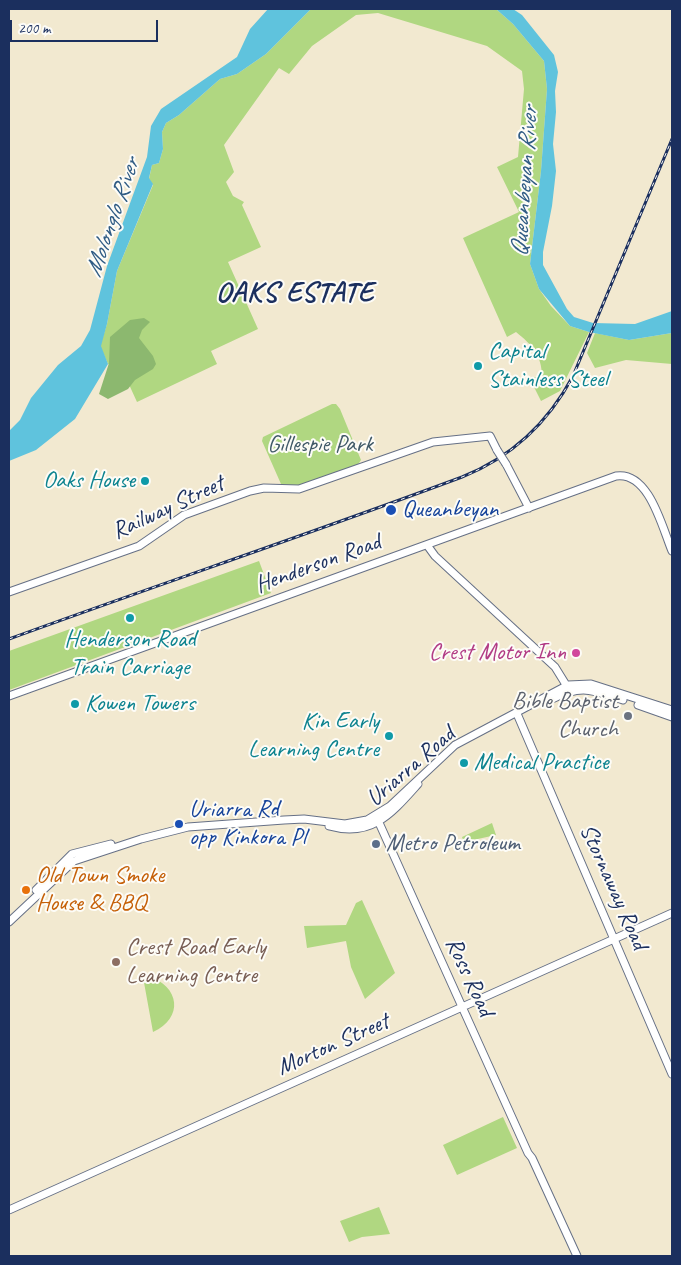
<!DOCTYPE html>
<style>
body{margin:0}
#map{position:relative;width:681px;height:1265px;overflow:hidden;background:#f2e9d0;font-family:Caveat,sans-serif}
canvas{display:block}
.frame{position:absolute;inset:0;border:10px solid #1b2f5e;pointer-events:none}
.scale{position:absolute;left:10px;top:20px;width:148px;height:22px;box-sizing:border-box;border:2px solid #1b2f5e;border-top:0;padding-left:6px;font-size:15px;line-height:18px;white-space:nowrap;color:#1b2f5e;-webkit-text-stroke:4px #fdfcf7;paint-order:stroke}
</style>
<div id="map">
<canvas width="681" height="1265"></canvas>
<div class="frame"></div>
<div class="scale">200 m</div>
</div>
<script>
const c = document.querySelector('canvas').getContext('2d');
c.lineJoin = 'round';
function paint(path, color) { c.fillStyle = color; c.fill(path, 'evenodd'); }
function stroke(path, color, width, dash) { c.strokeStyle = color; c.lineWidth = width; c.lineCap = dash ? 'butt' : 'round'; c.setLineDash(dash || []); c.stroke(path); }
function label(font, color, halo, rows, align = 'center') {
  c.font = font + ' Caveat,sans-serif'; c.lineWidth = 4; c.setLineDash([]); c.textBaseline = 'middle'; c.strokeStyle = halo; c.fillStyle = color; for (const [text, x, y, turn = 0] of rows) {
    c.save(); c.translate(x, y); c.rotate((+turn || 0) * Math.PI / 180); c.textAlign = isNaN(turn) ? turn : align; if (halo) c.strokeText(text, 0, 0); c.fillText(text, 0, 0); c.restore();
  }
}
const green = new Path2D(`
 M 311,9 L 496,9 L 513,24 L 544,61 L 547,89 L 541,171 L 530,264 L 539,289 L 551,306 L 570,326 L 589,332 L 560,391 L 541,401 L 529,377 L 542,377 C 542,355 532,345 516,332 L 507,337 L 463,238 L 519,212 L 497,167 L 518,157 L 524,89 L 522,71 L 487,46 L 378,13 L 356,15 L 312,46 L 289,74 L 279,68 L 224,145 L 234,172 L 226,182 L 233,196 L 244,202 L 242,205 L 261,247 L 228,262 L 258,329 L 211,351 L 217,364 L 137,402 L 121,367 L 108,364 L 100,346 L 107,324 L 117,271 L 153,185 L 149,179 L 152,165 L 159,163 L 163,149 L 162,132 L 166,123 L 179,115 L 220,79 L 237,74 L 266,54 Z
 M 595,333 L 629,340 L 672,333 L 672,364 L 626,360 L 595,368 L 587,353 Z
 M 332,404 L 336,404 L 340,409 L 361,460 L 357,466 C 340,472 297,493 281,484 L 262,441 L 263,437 Z
 M 259,561 L 271,593 L 9,690 L 9,651 Z
 M 492,823 L 496,835 L 464,842 L 462,837 Z
 M 362,900 L 395,973 L 365,999 L 351,967 L 346,941 L 307,948 L 304,926 L 346,925 L 356,903 Z
 M 148,976 C 180,986 184,1018 153,1032 L 143,977 Z
 M 503,1117 L 517,1148 L 457,1175 L 443,1145 Z
 M 379,1207 L 390,1234 L 362,1237 L 349,1242 L 340,1221 Z`);
const forest = new Path2D(`
 M 144,318 L 150,322 L 142,330 L 139,338 L 153,356 L 156,364 L 153,369 L 135,380 L 128,389 L 108,399 L 99,394 L 109,363 L 110,337 L 130,320 Z`);
const water = new Path2D(`
 M 268,9 L 311,9 L 266,54 L 237,74 L 220,79 L 179,115 L 166,123 L 162,132 L 163,149 L 159,163 L 152,165 L 149,178 L 153,184 L 117,271 L 107,324 L 101,346 L 108,364 L 75,419 L 36,450 L 9,461 L 9,431 L 20,420 L 31,398 L 58,365 L 81,346 L 90,330 L 107,266 L 147,157 L 151,126 L 161,109 L 237,57 L 250,29 Z
 M 496,9 L 513,9 L 522,15 L 554,55 L 558,72 L 555,91 L 556,112 L 553,144 L 556,171 L 552,206 L 543,252 L 543,265 L 567,309 L 574,317 L 593,323 L 635,324 L 672,311 L 672,333 L 629,340 L 589,332 L 570,326 L 539,289 L 530,264 L 541,171 L 547,89 L 544,61 L 513,24 Z`);
const secondary = new Path2D(`
 M 506,464 L 529,508
 M 427,545 L 435,556 L 555,667 L 568,688
 M 9,592 L 139,546 L 184,515 L 250,491 L 264,488 L 299,489 L 433,442 L 490,436 L 497,450
 M 9,696 L 616,476 C 649,471 662,527 672,551
 M 550,700 C 583,684 591,690 623,700
 M 638,705 L 672,717
 M 518,716 L 672,1074
 M 376,816 L 528,1153 L 532,1158 L 577,1256
 M 329,826 C 372,838 392,813 418,784
 M 36,890 L 72,854 L 111,844
 M 9,922 L 74,861 L 141,839 L 188,827 L 284,820 L 304,819 L 345,824 L 367,820 L 390,806 L 455,745 L 568,685 L 591,684 L 672,710
 M 9,1210 L 672,913`);
const rail = new Path2D(`
 M 9,639 C 160,584 312,533 462,477 C 512,457 548,423 573,376 L 672,139`);
const secondaryBridge = new Path2D(`
 M 497,450 L 506,464`);
const markers = [
 [478,366,5,"#0f9aa8"],
 [145,481,5,"#0f9aa8"],
 [391,510,6,"#1a4fb4"],
 [130,618,5,"#0f9aa8"],
 [576,653,5,"#d1479c"],
 [75,704,5,"#0f9aa8"],
 [628,716,5,"#6b7280"],
 [389,736,5,"#0f9aa8"],
 [464,763,5,"#0f9aa8"],
 [179,824,5,"#1a4fb4"],
 [376,844,5,"#5c6f8a"],
 [26,890,5,"#e8710a"],
 [116,962,5,"#8d6e63"]
];
const cultureNames = [
 ["Capital",488,352],
 ["Stainless Steel",488,380],
 ["Oaks House",135,481,"right"],
 ["Henderson Road",130,640,"center"],
 ["Train Carriage",130,668,"center"],
 ["Kowen Towers",85,704],
 ["Kin Early",379,722,"right"],
 ["Learning Centre",379,750,"right"],
 ["Medical Practice",474,763]
];
const parkNames = [
 ["Gillespie Park",320,445]
];
const streetNames = [
 ["Railway Street",168,508,-25],
 ["Henderson Road",318,564,-20],
 ["Uriarra Road",411,767,-41],
 ["Stornaway Road",613,887,66],
 ["Ross Road",469,977,65],
 ["Morton Street",333,1045,-24]
];
const transitNames = [
 ["Queanbeyan",402,510],
 ["Uriarra Rd",189,810],
 ["opp Kinkora Pl",189,838]
];
const hotelNames = [
 ["Crest Motor Inn",566,653]
];
const worshipNames = [
 ["Bible Baptist",618,702],
 ["Church",618,730]
];
const serviceNames = [
 ["Metro Petroleum",386,844]
];
const foodNames = [
 ["Old Town Smoke",36,876],
 ["House & BBQ",36,904]
];
const educationNames = [
 ["Crest Road Early",126,948],
 ["Learning Centre",126,976]
];
const waterNames = [
 ["Queanbeyan River",525,182,-86],
 ["Molonglo River",113,218,-71]
];
const districtNames = [
 ["OAKS ESTATE",295,293]
];
paint(green, '#b0d781');
paint(forest, '#8cb86f');
paint(water, '#5fc3dd');
stroke(secondary, '#667086', 9);
stroke(secondary, '#fff', 7);
stroke(rail, '#1b2f5e', 3);
stroke(rail, '#fdfcf7', 1, [4]);
stroke(secondaryBridge, '#667086', 9, []);
stroke(secondaryBridge, '#fff', 7);
for (const [x, y, r, color] of markers) { const dot = new Path2D(); dot.arc(x, y, r, 0, 2 * Math.PI); c.fillStyle = color; c.fill(dot); stroke(dot, '#fdfcf7', 2); }
label('24px', '#0d838f', '#fdfcf7', cultureNames, 'left');
label('24px', '#405967', '#fdfcf7', parkNames);
label('24px', '#1b2f5e', '#fdfcf7', streetNames);
label('24px', '#164399', '#fdfcf7', transitNames, 'left');
label('24px', '#b23c85', '#fdfcf7', hotelNames, 'right');
label('24px', '#5b616d', '#fdfcf7', worshipNames, 'right');
label('24px', '#4e5e75', '#fdfcf7', serviceNames, 'left');
label('24px', '#c56008', '#fdfcf7', foodNames, 'left');
label('24px', '#785e54', '#fdfcf7', educationNames, 'left');
label('italic 25px', '#2f5b84', '#fdfcf7', waterNames);
c.letterSpacing = '1px';
label('bold 29px', '#1b2f5e', '#fdfcf7', districtNames);
c.letterSpacing = '0px';
</script>
